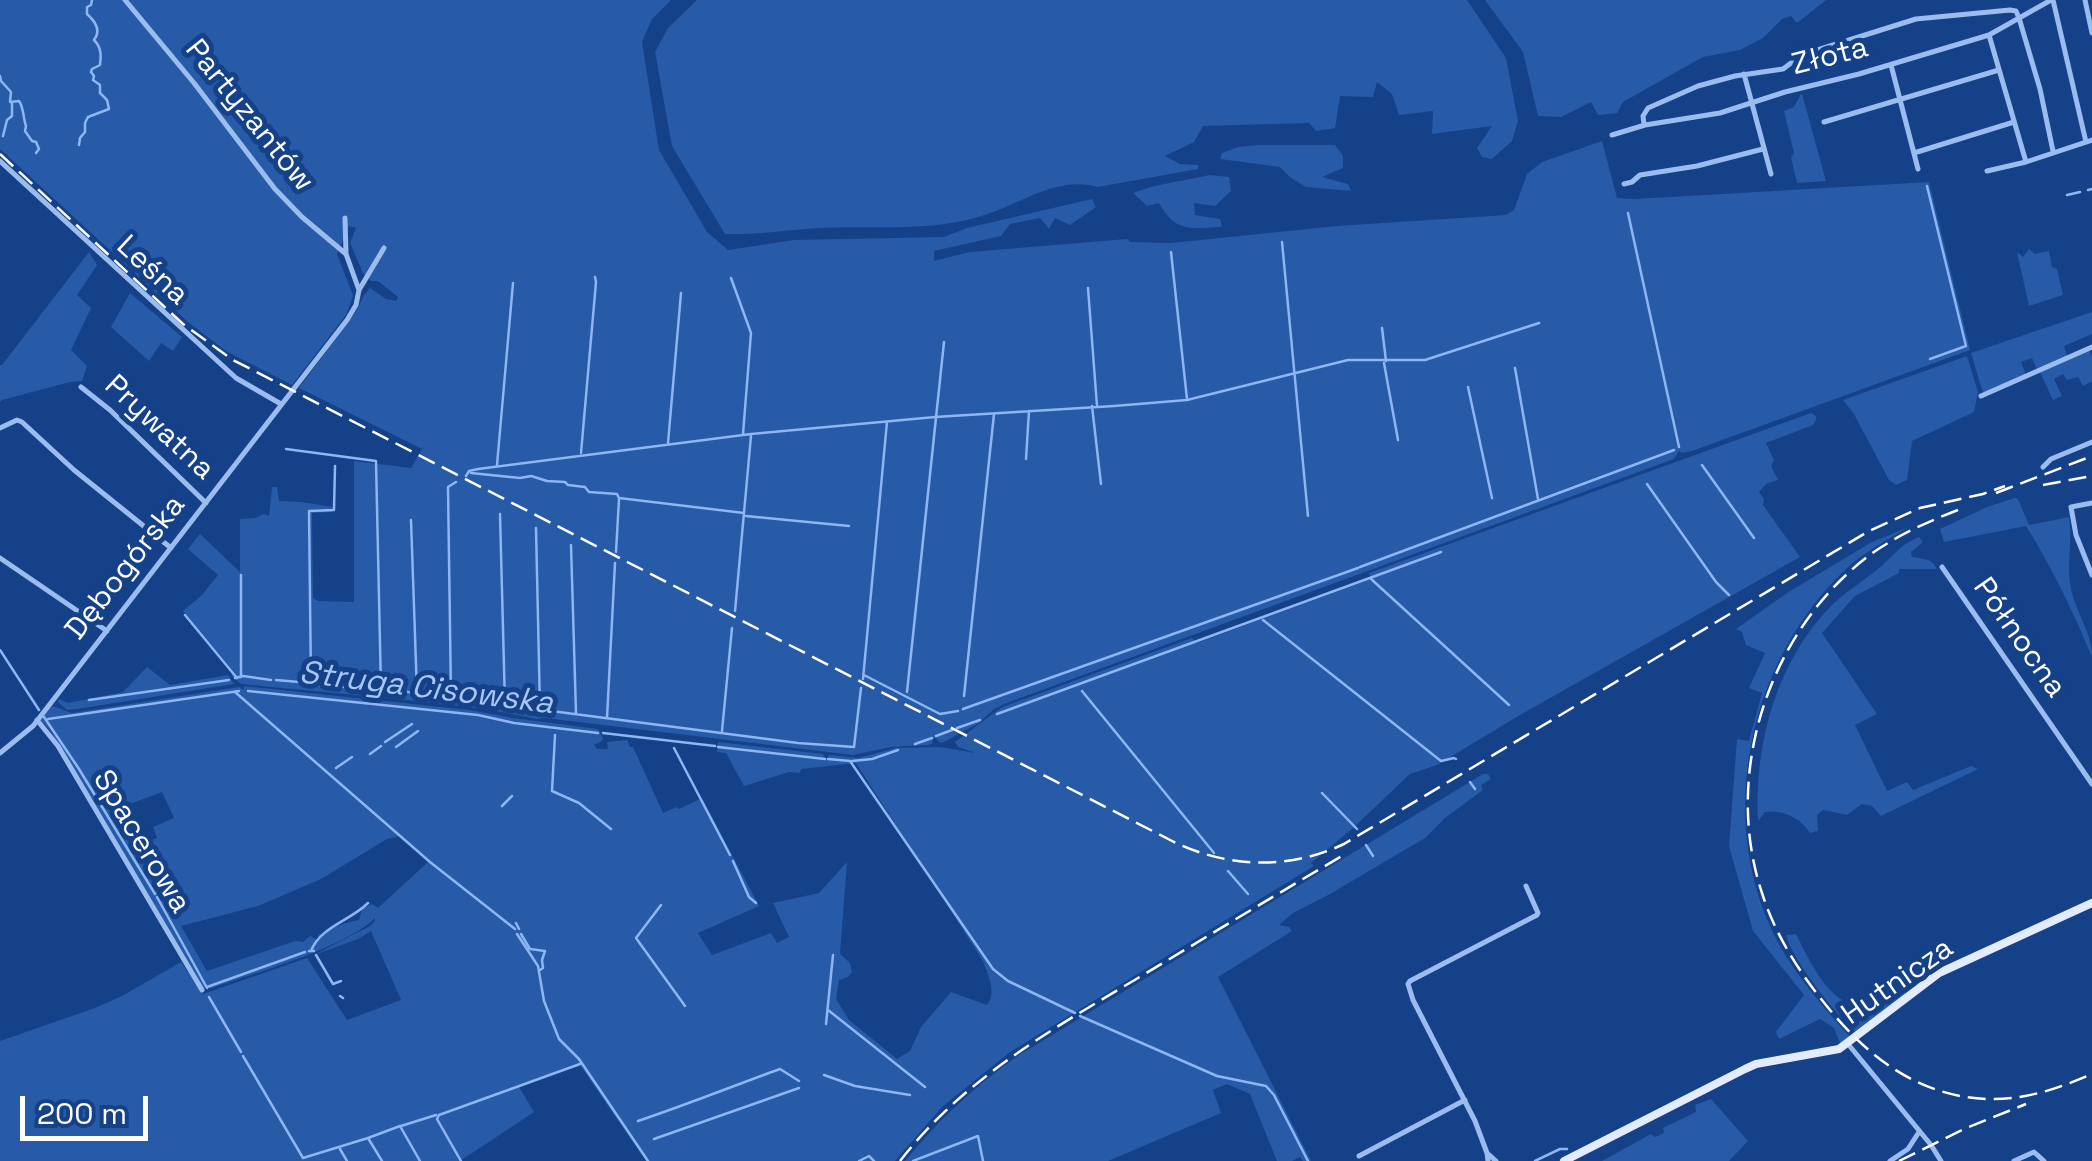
<!DOCTYPE html>
<meta charset="utf-8">
<style>
body{margin:0}
#map{position:relative;width:2092px;height:1161px;overflow:hidden;background:#154188;font-family:"Space Grotesk",sans-serif}
canvas{display:block}
.scale{position:absolute;left:20px;top:1096px;width:128px;height:45px;box-sizing:border-box;border:5px solid #fff;border-top:0;padding-left:12px;font-size:30px;line-height:35px;white-space:nowrap;color:#fff;-webkit-text-stroke:8px #154188;paint-order:stroke}
</style>
<div id="map">
<canvas width="2092" height="1161"></canvas>
<div class="scale">200 m</div>
</div>
<script>
const c = document.querySelector('canvas').getContext('2d');
c.lineJoin = 'round';
function paint(path, color) { c.fillStyle = color; c.fill(path, 'evenodd'); }
function stroke(path, color, width, dash) { c.strokeStyle = color; c.lineWidth = width; c.lineCap = dash ? 'butt' : 'round'; c.setLineDash(dash || []); c.stroke(path); }
function label(font, color, halo, rows, align = 'center') {
  c.font = font + ' "Space Grotesk",sans-serif'; c.lineWidth = 10; c.setLineDash([]); c.textBaseline = 'middle'; c.strokeStyle = halo; c.fillStyle = color; for (const [text, x, y, turn = 0] of rows) {
    c.save(); c.translate(x, y); c.rotate((+turn || 0) * Math.PI / 180); c.textAlign = isNaN(turn) ? turn : align; if (halo) c.strokeText(text, 0, 0); c.fillText(text, 0, 0); c.restore();
  }
}
const green = new Path2D(`
 M 0,0 L 671,0 L 652,19 L 642,42 L 659,150 L 707,232 L 728,250 L 794,240 L 944,237 L 967,228 L 1092,199 L 1096,207 L 1070,225 L 1055,218 L 1049,229 L 1040,218 L 1010,224 L 1001,236 L 934,251 L 934,261 L 970,252 L 1127,239 L 1131,242 L 1171,243 L 1337,226 L 1506,215 L 1514,210 L 1527,174 L 1542,162 L 1602,141 L 1617,198 L 1635,199 L 1929,182 L 1970,350 L 1692,451 L 1682,453 L 1679,451 L 1674,459 L 1004,704 L 993,710 L 979,723 L 944,742 L 940,743 L 936,738 L 933,738 L 932,744 L 928,745 L 891,747 L 853,755 L 545,718 L 537,719 L 485,709 L 417,701 L 241,684 L 231,675 L 235,673 L 183,611 L 202,595 L 218,575 L 188,549 L 200,534 L 240,572 L 240,519 L 255,518 L 264,514 L 269,516 L 272,487 L 277,487 L 279,501 L 301,502 L 333,507 L 332,512 L 312,513 L 313,598 L 318,601 L 354,602 L 354,461 L 411,468 L 422,449 L 299,388 L 357,310 L 364,295 L 370,288 L 386,299 L 396,301 L 398,297 L 378,281 L 371,281 L 363,273 L 350,243 L 356,228 L 349,226 L 337,254 L 353,295 L 351,302 L 346,315 L 292,385 L 226,351 L 188,322 L 0,149 Z
 M 697,0 L 1467,0 L 1506,58 L 1518,121 L 1512,141 L 1492,159 L 1482,157 L 1477,148 L 1492,126 L 1432,134 L 1433,111 L 1399,115 L 1392,94 L 1377,82 L 1373,97 L 1340,96 L 1335,128 L 1316,131 L 1309,123 L 1203,126 L 1194,142 L 1165,156 L 1180,164 L 1198,165 L 1198,169 L 1098,187 C 1058,176 1024,202 988,214 C 934,233 874,225 818,228 C 787,230 757,235 725,234 L 672,146 L 655,52 L 668,28 Z
 M 1485,0 L 1826,0 L 1797,23 L 1791,16 L 1782,19 L 1763,38 L 1740,50 L 1703,57 L 1623,102 L 1617,113 L 1598,115 L 1591,102 L 1561,117 L 1538,116 L 1523,52 Z
 M 1801,94 L 1802,94 L 1826,181 L 1797,183 L 1791,158 L 1794,153 L 1784,111 L 1794,107 Z
 M 1258,145 L 1335,145 L 1343,156 L 1343,168 L 1322,177 L 1348,184 L 1351,191 L 1306,187 L 1291,178 L 1280,167 L 1220,159 L 1222,153 L 1238,147 Z
 M 1210,175 L 1229,177 L 1231,191 L 1215,206 L 1194,203 L 1195,215 L 1220,219 L 1222,227 C 1192,228 1176,234 1159,203 L 1147,206 L 1133,193 C 1160,183 1183,181 1210,175 Z
 M 2029,249 L 2035,254 L 2049,251 L 2052,267 L 2057,269 L 2063,295 L 2029,306 L 2017,252 L 2023,257 Z
 M 89,252 L 97,265 L 77,295 L 91,308 L 71,350 L 87,366 L 82,381 L 70,382 L 2,400 L 0,402 L 0,365 L 2,365 Z
 M 130,293 L 182,337 L 173,351 L 161,343 L 149,361 L 111,327 Z
 M 2092,312 L 2092,334 L 2064,346 L 2067,356 L 2037,370 L 2032,358 L 2021,362 L 2026,375 L 1984,393 L 1982,390 L 1971,353 Z
 M 2089,350 L 2092,356 L 2092,381 L 2083,386 L 2078,377 L 2067,380 L 2063,374 L 2054,379 L 2062,396 L 2053,400 L 2040,372 Z
 M 1967,356 L 1978,392 L 1974,412 L 1912,441 L 1907,480 L 1896,485 L 1889,480 L 1854,414 L 1843,400 Z
 M 1811,413 L 1816,416 L 1816,420 L 1813,425 L 1766,443 L 1774,460 L 1771,466 L 1778,480 L 1766,484 L 1759,492 L 1764,499 L 1763,505 L 1800,557 L 1520,715 L 1437,765 L 1410,774 L 1353,828 L 1311,863 L 1314,866 L 1010,1052 L 942,1107 L 895,1161 L 646,1161 L 580,1065 L 519,1087 L 534,1112 L 460,1161 L 0,1161 L 0,1041 L 95,1008 L 122,996 L 181,962 L 203,994 L 307,958 L 347,1020 L 401,1000 L 371,931 L 358,939 L 314,955 L 370,926 L 375,921 L 375,918 C 345,948 254,973 212,988 L 203,988 L 72,765 L 49,729 L 40,720 L 52,706 L 72,713 L 239,687 L 244,690 L 244,686 L 469,710 L 513,718 L 598,729 L 603,738 L 602,741 L 594,745 L 597,749 L 608,749 L 607,742 L 627,740 L 630,747 L 633,747 L 663,813 L 677,807 L 679,809 L 702,798 L 759,906 L 698,933 L 712,955 L 771,933 L 777,943 L 789,937 L 773,903 L 819,893 L 847,862 L 840,954 L 850,963 L 852,972 L 848,977 L 839,980 L 836,999 L 849,1020 L 897,1059 L 910,1051 L 921,1027 L 951,992 L 987,1005 C 997,993 988,975 983,961 L 856,763 L 801,769 L 800,773 L 789,772 L 744,786 L 726,753 L 717,752 L 718,742 L 823,754 L 826,760 L 829,755 L 858,758 L 896,748 L 940,747 L 976,753 L 958,747 L 955,742 L 1002,707 L 1192,638 L 1197,643 L 1371,579 L 1369,573 ZM 162,792 L 174,818 L 153,827 L 157,838 L 140,844 L 119,808 ZM 400,836 L 428,862 L 378,908 L 372,904 L 362,909 L 359,920 C 345,922 332,928 318,935 L 318,940 L 310,936 L 303,942 L 295,941 L 207,971 L 181,926 L 258,906 L 321,879 L 387,839 Z
 M 2015,498 L 2018,499 L 2029,525 L 2069,517 C 2073,541 2066,566 2071,589 C 2076,613 2092,632 2092,657 C 2073,611 2052,568 2026,526 L 1944,542 L 1940,529 L 1987,507 Z
 M 1909,527 C 1887,540 1864,552 1846,569 C 1752,658 1717,806 1770,926 C 1788,967 1821,1004 1850,1037 L 1840,1043 L 1834,1028 L 1820,1019 L 1779,1039 L 1776,1032 L 1804,995 L 1753,931 L 1729,846 L 1737,739 L 1749,741 L 1762,693 L 1749,688 L 1765,653 L 1746,645 L 1742,632 L 1736,629 L 1787,593 L 1872,542 Z
 M 1919,537 L 1923,542 L 1911,552 L 1912,557 C 1924,559 1931,558 1937,569 L 1899,569 L 1899,573 L 1855,596 L 1822,633 L 1877,714 L 1855,725 L 1887,791 L 1907,782 L 1913,790 L 1971,766 L 1978,769 L 1881,816 L 1872,806 L 1862,804 L 1847,815 L 1823,810 L 1817,815 L 1818,831 L 1810,833 C 1801,818 1782,809 1765,812 L 1758,821 C 1754,743 1777,659 1834,603 C 1847,591 1863,581 1877,570 C 1893,557 1899,545 1919,537 Z
 M 147,667 L 170,685 L 228,675 L 234,684 L 77,709 L 67,710 L 58,702 L 59,699 L 68,703 L 123,692 Z
 M 1483,774 L 1488,774 L 1491,779 L 1481,785 L 1483,790 L 1445,818 L 1425,838 L 1330,894 L 1293,913 L 1279,925 L 1289,927 L 1292,931 L 1218,977 L 1311,1161 L 1303,1161 L 1300,1157 L 1292,1161 L 1277,1161 L 1250,1094 L 1227,1084 L 1213,1090 L 1221,1113 L 1108,1161 L 905,1161 C 938,1120 976,1085 1019,1055 Z
 M 1796,934 C 1807,956 1825,995 1849,1003 L 1903,976 L 1905,980 L 1890,993 L 1902,990 L 1873,1006 L 1881,1006 L 1906,992 L 1906,994 L 1856,1032 C 1835,1014 1793,961 1786,935 Z
 M 1711,1099 L 1748,1141 L 1729,1161 L 1602,1161 L 1651,1134 L 1655,1137 L 1664,1133 L 1663,1128 L 1696,1112 L 1695,1105 Z`);
const stream = new Path2D(`
 M 0,76 L 1,81 L 11,92 L 10,102 L 19,101 C 24,108 23,118 26,126 L 25,131 L 32,141 L 36,142 L 39,149 L 36,153
 M 3,136 L 7,120 L 12,116 L 12,103
 M 79,145 L 80,138 L 85,132 L 85,123 L 88,117 L 109,109 L 107,100 L 100,93 L 100,85 L 93,80 L 94,76 L 91,72 L 92,69 L 100,65 C 101,56 102,48 94,40 C 102,30 95,21 87,14 L 87,7 L 91,5 L 92,0
 M 1927,186 L 1966,346 L 1930,359
 M 2088,190 L 2092,189
 M 2067,195 L 2080,192
 M 1628,213 L 1679,447
 M 1282,242 L 1308,516
 M 1171,252 L 1187,399
 M 731,278 L 751,333 L 743,434
 M 1088,288 L 1097,406
 M 1382,328 L 1386,361
 M 1384,363 L 1398,440
 M 1515,368 L 1538,499
 M 1468,387 L 1492,498
 M 1092,406 L 1101,484
 M 668,443 L 681,293
 M 286,449 L 376,461 L 381,689 L 386,690
 M 581,453 L 596,282 L 595,277
 M 1026,459 L 1029,411
 M 497,465 L 513,283
 M 1702,465 L 1754,538
 M 471,473 L 520,478 L 531,476 L 547,481 L 565,482 L 568,485 L 585,487 L 589,492 L 617,494 L 619,498 L 744,513
 M 466,476 L 469,471 L 478,469 L 751,434 L 935,417 L 1114,406 L 1187,400 L 1348,360 L 1425,360 L 1539,323
 M 1647,484 L 1716,582 L 1729,595
 M 746,516 L 849,526
 M 411,520 L 417,693
 M 536,528 L 540,710
 M 571,545 L 576,713
 M 616,552 L 619,499
 M 1360,567 L 1674,450
 M 241,575 L 241,677
 M 1370,578 L 1509,705
 M 735,611 L 751,436
 M 185,615 L 237,678
 M 1263,620 L 1441,761 L 1454,758 L 1456,759
 M 0,650 L 39,710
 M 864,675 L 940,714 L 958,711
 M 235,678 L 243,676 L 271,680
 M 863,679 L 887,422
 M 276,680 L 311,683 L 309,511 L 334,510 L 335,466
 M 311,683 L 353,688
 M 359,688 L 380,689
 M 393,690 L 476,701
 M 248,691 L 478,715 L 514,723 L 598,733
 M 1082,691 L 1214,853
 M 235,692 L 430,862 L 515,929
 M 907,692 L 944,342
 M 964,696 L 994,414
 M 451,697 L 448,487 L 456,482
 M 89,700 L 229,680
 M 482,702 L 505,705 L 500,514
 M 505,705 L 798,743 L 854,747 L 861,688
 M 963,709 L 1358,568
 M 997,714 L 1441,552
 M 44,717 L 79,769 L 155,894
 M 607,718 L 615,563
 M 48,719 L 239,691
 M 957,728 L 980,720
 M 722,731 L 732,628
 M 603,733 L 715,746
 M 555,735 L 552,791 L 579,803 L 611,829
 M 936,736 L 952,730
 M 385,742 L 412,724
 M 915,744 L 932,738
 M 396,747 L 418,731
 M 718,747 L 825,759
 M 674,748 L 730,855
 M 370,754 L 381,746
 M 828,759 L 850,761 L 993,969 L 1008,981 L 1075,1013
 M 852,761 L 872,759 L 898,750
 M 336,768 L 352,757
 M 1470,782 L 1475,789
 M 1322,793 L 1357,829
 M 502,806 L 512,796
 M 1366,845 L 1373,856
 M 733,861 L 749,897 L 756,903
 M 1228,871 L 1248,894
 M 157,897 L 207,988
 M 661,905 L 636,938 L 685,1006
 M 516,923 L 519,929
 M 517,934 L 538,966 L 544,1001 L 559,1039 L 579,1059 L 648,1161
 M 521,934 L 530,949 L 545,951 L 542,960 L 543,968 L 540,970
 M 309,951 L 314,951
 M 311,951 C 320,927 350,921 368,903
 M 316,955 L 333,984 L 341,981
 M 207,987 L 305,952
 M 340,996 L 343,998
 M 209,997 L 241,1052
 M 828,1010 L 925,1087
 M 1080,1016 L 1217,1076 L 1266,1086 L 1274,1095 L 1308,1161
 M 826,1024 L 833,955
 M 243,1056 L 303,1158 L 368,1138 L 382,1161
 M 824,1075 L 855,1086 L 910,1095
 M 638,1121 C 686,1105 733,1086 780,1069 L 799,1081
 M 401,1126 L 436,1115
 M 368,1138 L 400,1126 L 420,1161
 M 654,1139 L 799,1088
 M 340,1149 L 347,1161
 M 461,1161 L 437,1119 L 439,1115 L 580,1064
 M 859,1161 L 869,1156 L 874,1161
 M 913,1161 L 978,1136 L 983,1161
 M 1535,1161 L 1560,1149 L 1567,1149`);
const minor = new Path2D(`
 M 2053,0 L 2086,142
 M 2085,0 L 2092,33
 M 2019,18 L 2040,89 L 2053,151
 M 1989,35 L 2026,162
 M 1891,65 L 1918,169
 M 1744,74 L 1771,174
 M 1824,122 L 1999,70
 M 1644,124 L 1643,116 L 1648,108 L 1698,86 L 1735,76 L 1783,69 L 1795,60 L 1814,51 L 1916,19 L 2010,10 L 2016,11 L 2019,18
 M 1612,135 L 1645,125 L 1720,113 L 1785,92 L 1859,74 L 1989,35 L 2051,0
 M 1914,153 L 2014,122
 M 0,161 L 236,378 L 281,404
 M 1987,171 L 2026,162 L 2092,140
 M 1624,184 L 1632,182 L 1640,175 L 1697,166 L 1763,149
 M 345,218 L 346,254
 M 359,290 L 384,248
 M 81,387 L 110,410 L 206,503
 M 1981,396 L 2092,347
 M 0,428 L 17,420 L 22,422 L 74,470 L 171,548
 M 2043,467 L 2051,459 L 2092,442
 M 2092,503 L 2071,507 L 2076,535 L 2092,575
 M 0,558 L 107,631
 M 1942,567 L 2092,784
 M 37,720 L 58,746 L 202,990
 M 0,753 L 33,726 L 347,320 L 356,305 L 359,290 L 346,254 L 302,217 L 275,189 L 194,83 L 125,0
 M 1848,1044 L 1931,1145 L 1941,1161
 M 1487,1153 L 1496,1161
 M 1359,1156 L 1465,1100
 M 1488,1161 L 1487,1153 L 1475,1121 L 1413,1000 L 1408,984 L 1410,981 L 1537,915 L 1538,913 L 1526,886
 M 1890,1161 L 1908,1149 L 1919,1132
 M 2014,1161 L 2034,1152 L 2044,1161`);
const major = new Path2D(`
 M 1564,1161 L 1745,1069 L 1756,1064 L 1839,1049 L 1939,973 L 2092,903`);
const rail = new Path2D(`
 M 0,154 L 183,324 L 233,360 L 1174,842 C 1228,868 1289,870 1344,844 L 1869,531 L 1920,508 L 1983,494 L 2005,486
 M 2043,485 L 2092,476
 M 1996,493 L 2092,456
 M 1958,510 C 1927,522 1898,535 1871,554 C 1769,630 1722,773 1762,893 C 1776,937 1801,975 1830,1010 C 1871,1060 1923,1098 1990,1099 C 2026,1100 2059,1088 2092,1074
 M 900,1161 C 962,1081 1047,1032 1133,981 C 1203,939 1272,897 1342,856
 M 1899,1161 L 1964,1129 L 2026,1104`);
const streetNames = [
 ["Złota",1830,57,-14],
 ["Partyzantów",249,116,51],
 ["Leśna",152,271,43],
 ["Prywatna",159,428,43],
 ["Dębogórska",126,568,-52],
 ["Północna",2019,638,55],
 ["Spacerowa",141,842,59],
 ["Hutnicza",1898,982,-35]
];
const waterNames = [
 ["Struga Cisowska",426,689,7]
];
paint(green, '#275aa7');
stroke(stream, '#8db6f2', 2.5);
stroke(minor, '#9bbcef', 5);
stroke(major, '#e3ecff', 8);
stroke(rail, '#fff', 2.5, [18, 8]);
label('30px', '#fff', '#154188', streetNames);
label('italic 32px', '#a7c7f6', '#154188', waterNames);
</script>
